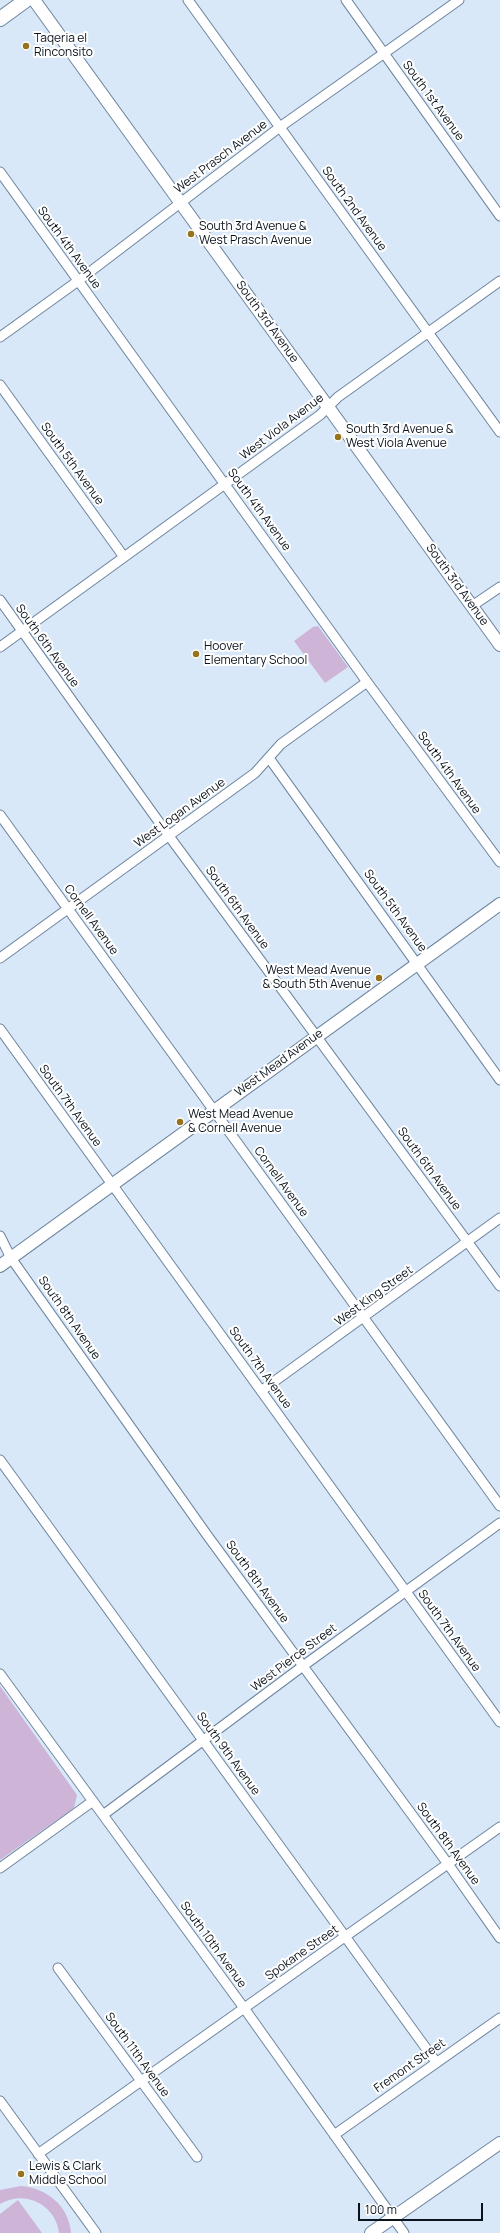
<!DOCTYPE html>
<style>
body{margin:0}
#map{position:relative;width:500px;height:2233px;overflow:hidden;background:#d8e8f9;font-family:Manrope,sans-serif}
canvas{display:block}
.scale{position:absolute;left:358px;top:2203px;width:125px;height:18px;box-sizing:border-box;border:2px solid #0a131c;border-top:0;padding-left:5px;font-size:12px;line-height:14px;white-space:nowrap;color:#0a131c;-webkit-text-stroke:3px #fff;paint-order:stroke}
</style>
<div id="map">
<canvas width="500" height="2233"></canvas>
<div class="scale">100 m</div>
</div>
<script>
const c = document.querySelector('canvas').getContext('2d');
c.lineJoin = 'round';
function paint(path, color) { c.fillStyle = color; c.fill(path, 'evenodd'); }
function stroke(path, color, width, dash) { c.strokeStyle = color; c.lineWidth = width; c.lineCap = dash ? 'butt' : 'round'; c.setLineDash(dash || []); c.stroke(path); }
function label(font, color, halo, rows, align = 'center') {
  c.font = font + ' Manrope,sans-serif'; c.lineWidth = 4; c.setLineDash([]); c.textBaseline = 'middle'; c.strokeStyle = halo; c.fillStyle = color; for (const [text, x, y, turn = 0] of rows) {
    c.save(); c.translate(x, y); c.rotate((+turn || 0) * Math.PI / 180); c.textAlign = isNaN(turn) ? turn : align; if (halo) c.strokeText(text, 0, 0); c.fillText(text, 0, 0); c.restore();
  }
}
const green = new Path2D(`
 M 318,626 L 348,667 L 325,683 L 294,641 L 313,627 Z
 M 0,1686 L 77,1795 L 74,1808 L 0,1860 Z
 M 21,2186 C 47,2188 69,2206 71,2233 L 59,2233 C 56,2205 25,2189 0,2204 L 0,2190 Z
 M 18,2200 L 42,2233 L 0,2233 L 0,2214 Z`);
const street = new Path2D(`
 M 188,0 L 500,432
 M 346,0 L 500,216
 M 0,172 L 367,682 L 500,862
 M 0,337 L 78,281 L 280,127 L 459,0
 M 0,385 L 124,557
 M 0,600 L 169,836 L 500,1286
 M 472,606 L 500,587
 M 0,647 L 320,415 L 338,397 L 500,281
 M 269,758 L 500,1080
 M 0,815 L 500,1506
 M 0,958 L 255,773 L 281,744 L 367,682
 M 0,1029 L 500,1722
 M 0,1236 L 11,1258 L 207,1535 L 448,1864 L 500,1938
 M 261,1391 L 500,1218
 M 0,1460 L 436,2062
 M 0,1674 L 244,2008 L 404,2233
 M 103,1815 L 303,1666 L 500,1523
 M 0,1868 L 93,1801
 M 58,1968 L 197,2157
 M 0,2101 L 96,2233
 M 334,2135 L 500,2018
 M 38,2154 L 500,1827`);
const secondary = new Path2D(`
 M 34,0 L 500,645
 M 0,1266 L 500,904
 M 371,2233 L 500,2143`);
const primary = new Path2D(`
 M 0,19 L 26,0`);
const markers = [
 [26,46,4,"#96731c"],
 [191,234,4,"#96731c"],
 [338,437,4,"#96731c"],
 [196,654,4,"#96731c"],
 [379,978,4,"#96731c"],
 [180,1122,4,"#96731c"],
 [21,2174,4,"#96731c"]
];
const poiNames = [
 ["Taqeria el",34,39],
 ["Rinconsito",34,53],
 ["South 3rd Avenue &",199,227],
 ["West Prasch Avenue",199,241],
 ["South 3rd Avenue &",346,430],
 ["West Viola Avenue",346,444],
 ["Hoover",204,647],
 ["Elementary School",204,661],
 ["West Mead Avenue",371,971,"right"],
 ["& South 5th Avenue",371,985,"right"],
 ["West Mead Avenue",188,1115],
 ["& Cornell Avenue",188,1129],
 ["Lewis & Clark",29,2167],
 ["Middle School",29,2181]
];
const streetNames = [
 ["South 1st Avenue",433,101,54],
 ["West Prasch Avenue",221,157,-37],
 ["South 2nd Avenue",354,209,54],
 ["South 4th Avenue",69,248,54],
 ["South 3rd Avenue",267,322,54],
 ["West Viola Avenue",282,427,-37],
 ["South 5th Avenue",72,464,54],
 ["South 4th Avenue",259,510,54],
 ["South 3rd Avenue",457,585,54],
 ["South 6th Avenue",47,646,54],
 ["South 4th Avenue",449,773,54],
 ["West Logan Avenue",180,813,-36],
 ["South 6th Avenue",237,908,54],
 ["South 5th Avenue",395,911,54],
 ["Cornell Avenue",91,920,54],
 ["West Mead Avenue",279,1063,-36],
 ["South 7th Avenue",70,1106,54],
 ["South 6th Avenue",429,1169,54],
 ["Cornell Avenue",281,1182,54],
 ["West King Street",374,1296,-36],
 ["South 8th Avenue",69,1318,55],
 ["South 7th Avenue",260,1368,54],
 ["South 8th Avenue",257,1582,54],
 ["South 7th Avenue",449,1631,54],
 ["West Pierce Street",294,1658,-37],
 ["South 9th Avenue",228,1754,54],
 ["South 8th Avenue",448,1844,54],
 ["South 10th Avenue",213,1945,54],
 ["Spokane Street",302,1953,-35],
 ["South 11th Avenue",137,2055,54],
 ["Fremont Street",410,2066,-35]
];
paint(green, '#ceb4d7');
stroke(street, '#6e859f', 11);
stroke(secondary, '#6e859f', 14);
stroke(primary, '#6e859f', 16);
stroke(street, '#fff', 9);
stroke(secondary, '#fff', 12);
stroke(primary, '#fff', 14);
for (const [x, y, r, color] of markers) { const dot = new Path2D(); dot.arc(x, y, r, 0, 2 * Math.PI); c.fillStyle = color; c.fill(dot); stroke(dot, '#fff', 1.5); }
label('12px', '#0a131c', '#fff', poiNames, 'left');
label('12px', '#0a131c', '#fff', streetNames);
</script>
